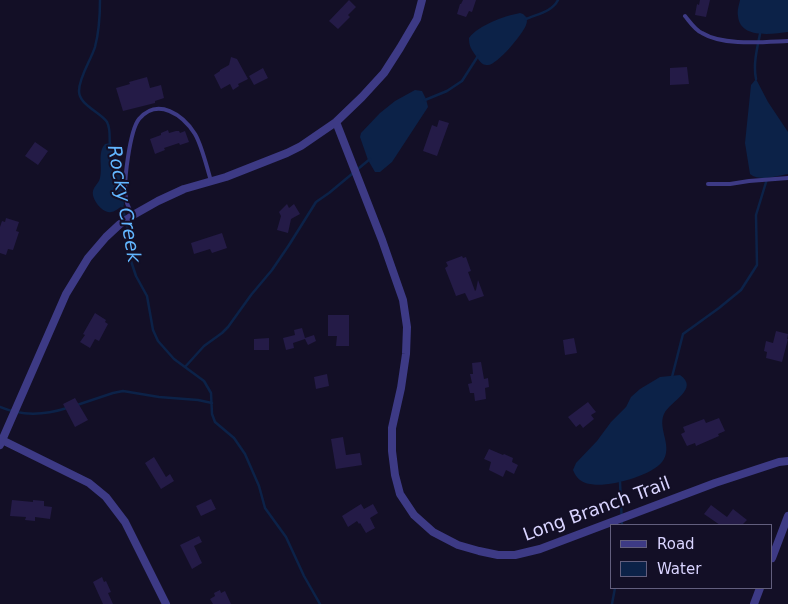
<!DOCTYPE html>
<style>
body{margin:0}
#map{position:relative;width:788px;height:604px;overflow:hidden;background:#130f26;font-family:"DejaVu Sans",sans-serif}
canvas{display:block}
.legend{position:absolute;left:610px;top:524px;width:162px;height:65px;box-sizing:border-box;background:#130f26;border:1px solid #625e7d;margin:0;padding:6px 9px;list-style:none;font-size:15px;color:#d9d4ff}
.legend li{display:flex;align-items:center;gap:10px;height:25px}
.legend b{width:25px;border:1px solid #625e7d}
</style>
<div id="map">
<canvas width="788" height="604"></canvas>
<ul class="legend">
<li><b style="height:6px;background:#3d3a85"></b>Road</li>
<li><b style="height:14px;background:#0c2248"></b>Water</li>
</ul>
</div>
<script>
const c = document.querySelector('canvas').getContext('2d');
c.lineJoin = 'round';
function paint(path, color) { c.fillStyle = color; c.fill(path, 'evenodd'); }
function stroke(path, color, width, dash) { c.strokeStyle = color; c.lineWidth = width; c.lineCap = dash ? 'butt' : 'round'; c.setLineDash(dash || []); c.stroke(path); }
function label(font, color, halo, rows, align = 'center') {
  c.font = font + ' "DejaVu Sans",sans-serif'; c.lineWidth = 4; c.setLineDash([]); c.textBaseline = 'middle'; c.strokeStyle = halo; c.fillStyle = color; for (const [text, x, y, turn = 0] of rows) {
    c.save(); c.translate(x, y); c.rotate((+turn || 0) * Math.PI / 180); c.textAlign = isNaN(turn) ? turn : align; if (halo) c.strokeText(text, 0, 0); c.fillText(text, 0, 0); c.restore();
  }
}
const water = new Path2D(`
 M 740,0 L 788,0 L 788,32 C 772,34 740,39 738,16 C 737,10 739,5 740,0 Z
 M 520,13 L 523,14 L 527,18 C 527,20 527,23 526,25 C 523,34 497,65 488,65 C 482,66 479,60 476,56 C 471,49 469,46 469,38 C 479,25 504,16 520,13 Z
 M 756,79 L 768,102 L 788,132 L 788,174 C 776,176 760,182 750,174 L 745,143 L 751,85 Z
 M 415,90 L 422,91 L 426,99 L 428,107 L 392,162 L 380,172 L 375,172 L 368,160 L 360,137 L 361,133 L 380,113 L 395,101 Z
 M 110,143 L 112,144 L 122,174 L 124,205 C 120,207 115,212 111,212 C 103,214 91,199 93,191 C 94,186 99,183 100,178 C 103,167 97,153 105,144 Z
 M 680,375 C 700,389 670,401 664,414 C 657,429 674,447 662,462 C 651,476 607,488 590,484 C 582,483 576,478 573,470 L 576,463 L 597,441 L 611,422 L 626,407 L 631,397 L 640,389 L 660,377 Z`);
const stream = new Path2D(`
 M 100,0 C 100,15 99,32 95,47 C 91,60 79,77 79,91 C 79,105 100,112 107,122 C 111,130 109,137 110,145
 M 526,19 C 537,14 552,12 558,0
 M 756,79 C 753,64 757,49 760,34
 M 425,100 L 447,91 L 462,81 L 478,56
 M 122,205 L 130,239 L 130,258 L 136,276 L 147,296 L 153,330 L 158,341 L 174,359 L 204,381 L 211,393 L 212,414 L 215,422 L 234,438 L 245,454 L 259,486 L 265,508 L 286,537 L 304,576 L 320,604
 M 185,367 L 204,346 L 222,333 L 228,327 L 251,295 L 272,270 L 289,245 L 316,202 L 329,193 L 370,159
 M 672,377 L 683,334 L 719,308 L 741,290 L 757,265 L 756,215 L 767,179
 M 77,405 L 113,393 L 123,391 L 159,397 L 198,400 L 212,403
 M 0,407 C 21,416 45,415 67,408
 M 620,482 L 622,525
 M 612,604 L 615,588`);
const building = new Path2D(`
 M 349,0 L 356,7 L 348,15 L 350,17 L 338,29 L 329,21 Z
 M 463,0 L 476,0 L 472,12 L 469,11 L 466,17 L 457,14 L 460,4 L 461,4 Z
 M 700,0 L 710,0 L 706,17 L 695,15 L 697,4 L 699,5 Z
 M 231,57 L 237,59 L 248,79 L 238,84 L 239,86 L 233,90 L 230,84 L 221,89 L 214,75 L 220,71 L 220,70 L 229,65 Z
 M 687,67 L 689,84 L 670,85 L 670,68 Z
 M 263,68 L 268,78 L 254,85 L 249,76 Z
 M 147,77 L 150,88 L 161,85 L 164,98 L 155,101 L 155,103 L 123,111 L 116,88 L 130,84 L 129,82 Z
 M 439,120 L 449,123 L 437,156 L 423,151 L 432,125 L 437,127 Z
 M 168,130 L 169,133 L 176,131 L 179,131 L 180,133 L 185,131 L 189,142 L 180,145 L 179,143 L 164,148 L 165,150 L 155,154 L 150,139 L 161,135 L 161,133 Z
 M 35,142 L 48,151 L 38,165 L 25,156 Z
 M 287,204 L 289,208 L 294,204 L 300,214 L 291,219 L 288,233 L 277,230 L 281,216 L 279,212 Z
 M 6,218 L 19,222 L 16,231 L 19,232 L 13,250 L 8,249 L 6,255 L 0,253 L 0,227 L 2,221 L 5,222 Z
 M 222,233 L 227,248 L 212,253 L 210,249 L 194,254 L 191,243 Z
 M 462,256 L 463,258 L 466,257 L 471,271 L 468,272 L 475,291 L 476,290 L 478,280 L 484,296 L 469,301 L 465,293 L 456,296 L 445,268 L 448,266 L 446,262 Z
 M 95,313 L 106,320 L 105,322 L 108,324 L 99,341 L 95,339 L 90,348 L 80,342 L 85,335 L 83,334 Z
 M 328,315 L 349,315 L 349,346 L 336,346 L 337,336 L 328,336 Z
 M 302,328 L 305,338 L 314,335 L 316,341 L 308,345 L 305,339 L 293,343 L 294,348 L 286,350 L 283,338 L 295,335 L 294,330 Z
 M 776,331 L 788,334 L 787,339 L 788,339 L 782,362 L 766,358 L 767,352 L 764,351 L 766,341 L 773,343 Z
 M 269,338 L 269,350 L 254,350 L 254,339 Z
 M 574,338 L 577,353 L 565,355 L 563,340 Z
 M 481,362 L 484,379 L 488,378 L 489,387 L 485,388 L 486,399 L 475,401 L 474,393 L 470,393 L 468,384 L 472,383 L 470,374 L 473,374 L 472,363 Z
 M 327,374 L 329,386 L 316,389 L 314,377 Z
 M 75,398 L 88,420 L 75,427 L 63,404 Z
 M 588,402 L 596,412 L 591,415 L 594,419 L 583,428 L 580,424 L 576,427 L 568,417 Z
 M 719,418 L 725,431 L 718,434 L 719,436 L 696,446 L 695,443 L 687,446 L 681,434 L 685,432 L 683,427 L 704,419 L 706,423 Z
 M 343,437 L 346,455 L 360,453 L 362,465 L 336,469 L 331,439 Z
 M 489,449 L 503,455 L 504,454 L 513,458 L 512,462 L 518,465 L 514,474 L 506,470 L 503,477 L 489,470 L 491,462 L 484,459 Z
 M 154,457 L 166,477 L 170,474 L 174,481 L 161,489 L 145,463 Z
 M 211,499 L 216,509 L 201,516 L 196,506 Z
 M 12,500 L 33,502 L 33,500 L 44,501 L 44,506 L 52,507 L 50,519 L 35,517 L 35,521 L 25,520 L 26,517 L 10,516 Z
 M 361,504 L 364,509 L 373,504 L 378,513 L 370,518 L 375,528 L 366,533 L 360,523 L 359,524 L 357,521 L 348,527 L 342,516 Z
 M 711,505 L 727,517 L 733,509 L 747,520 L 742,525 L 720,525 L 704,514 Z
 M 199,536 L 202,542 L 194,546 L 202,563 L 192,569 L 180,545 Z
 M 102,577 L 104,582 L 106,581 L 111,592 L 108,593 L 113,604 L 103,604 L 93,582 Z
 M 220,590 L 221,593 L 225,591 L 231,604 L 213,604 L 210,599 L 215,596 L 214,593 Z`);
const lane = new Path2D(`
 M 685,16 C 690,22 695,30 702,33 C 723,46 763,42 788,41
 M 708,184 L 730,184 L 749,181 L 788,178
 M 133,215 C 130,210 126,204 126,198 C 123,183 130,130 139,119 C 158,97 183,115 195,134 C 202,146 207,168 211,181`);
const street = new Path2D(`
 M 336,122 L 382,240 L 403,300 L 407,327 L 406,354 L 401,388 L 392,428 L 392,451 L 395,475 L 400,494 L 414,515 L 433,532 L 458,545 L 479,551 L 498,555 L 515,555 L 540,549 L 715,483 L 779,462 L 788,461
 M 2,440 L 89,483 L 106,497 L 125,522 L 166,604
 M 0,445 L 66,294 L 88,258 L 106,237 L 120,224 L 135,214 L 158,201 L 184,189 L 226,177 L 287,153 L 301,146 L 336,122 L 362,97 L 384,73 L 400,48 L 417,19 L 422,0
 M 772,558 L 788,516
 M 754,604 L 760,588`);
const streetNames = [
 ["Long Branch Trail",597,510,-20]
];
const waterNames = [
 ["Rocky Creek",123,204,80]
];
paint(water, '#0c2248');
stroke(stream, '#0c2248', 2.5);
paint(building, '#241b47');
stroke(lane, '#3d3a85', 4);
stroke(street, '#3d3a85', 8);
label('18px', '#d9d4ff', '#130f26', streetNames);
label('italic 19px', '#62b6ff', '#130f26', waterNames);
</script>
